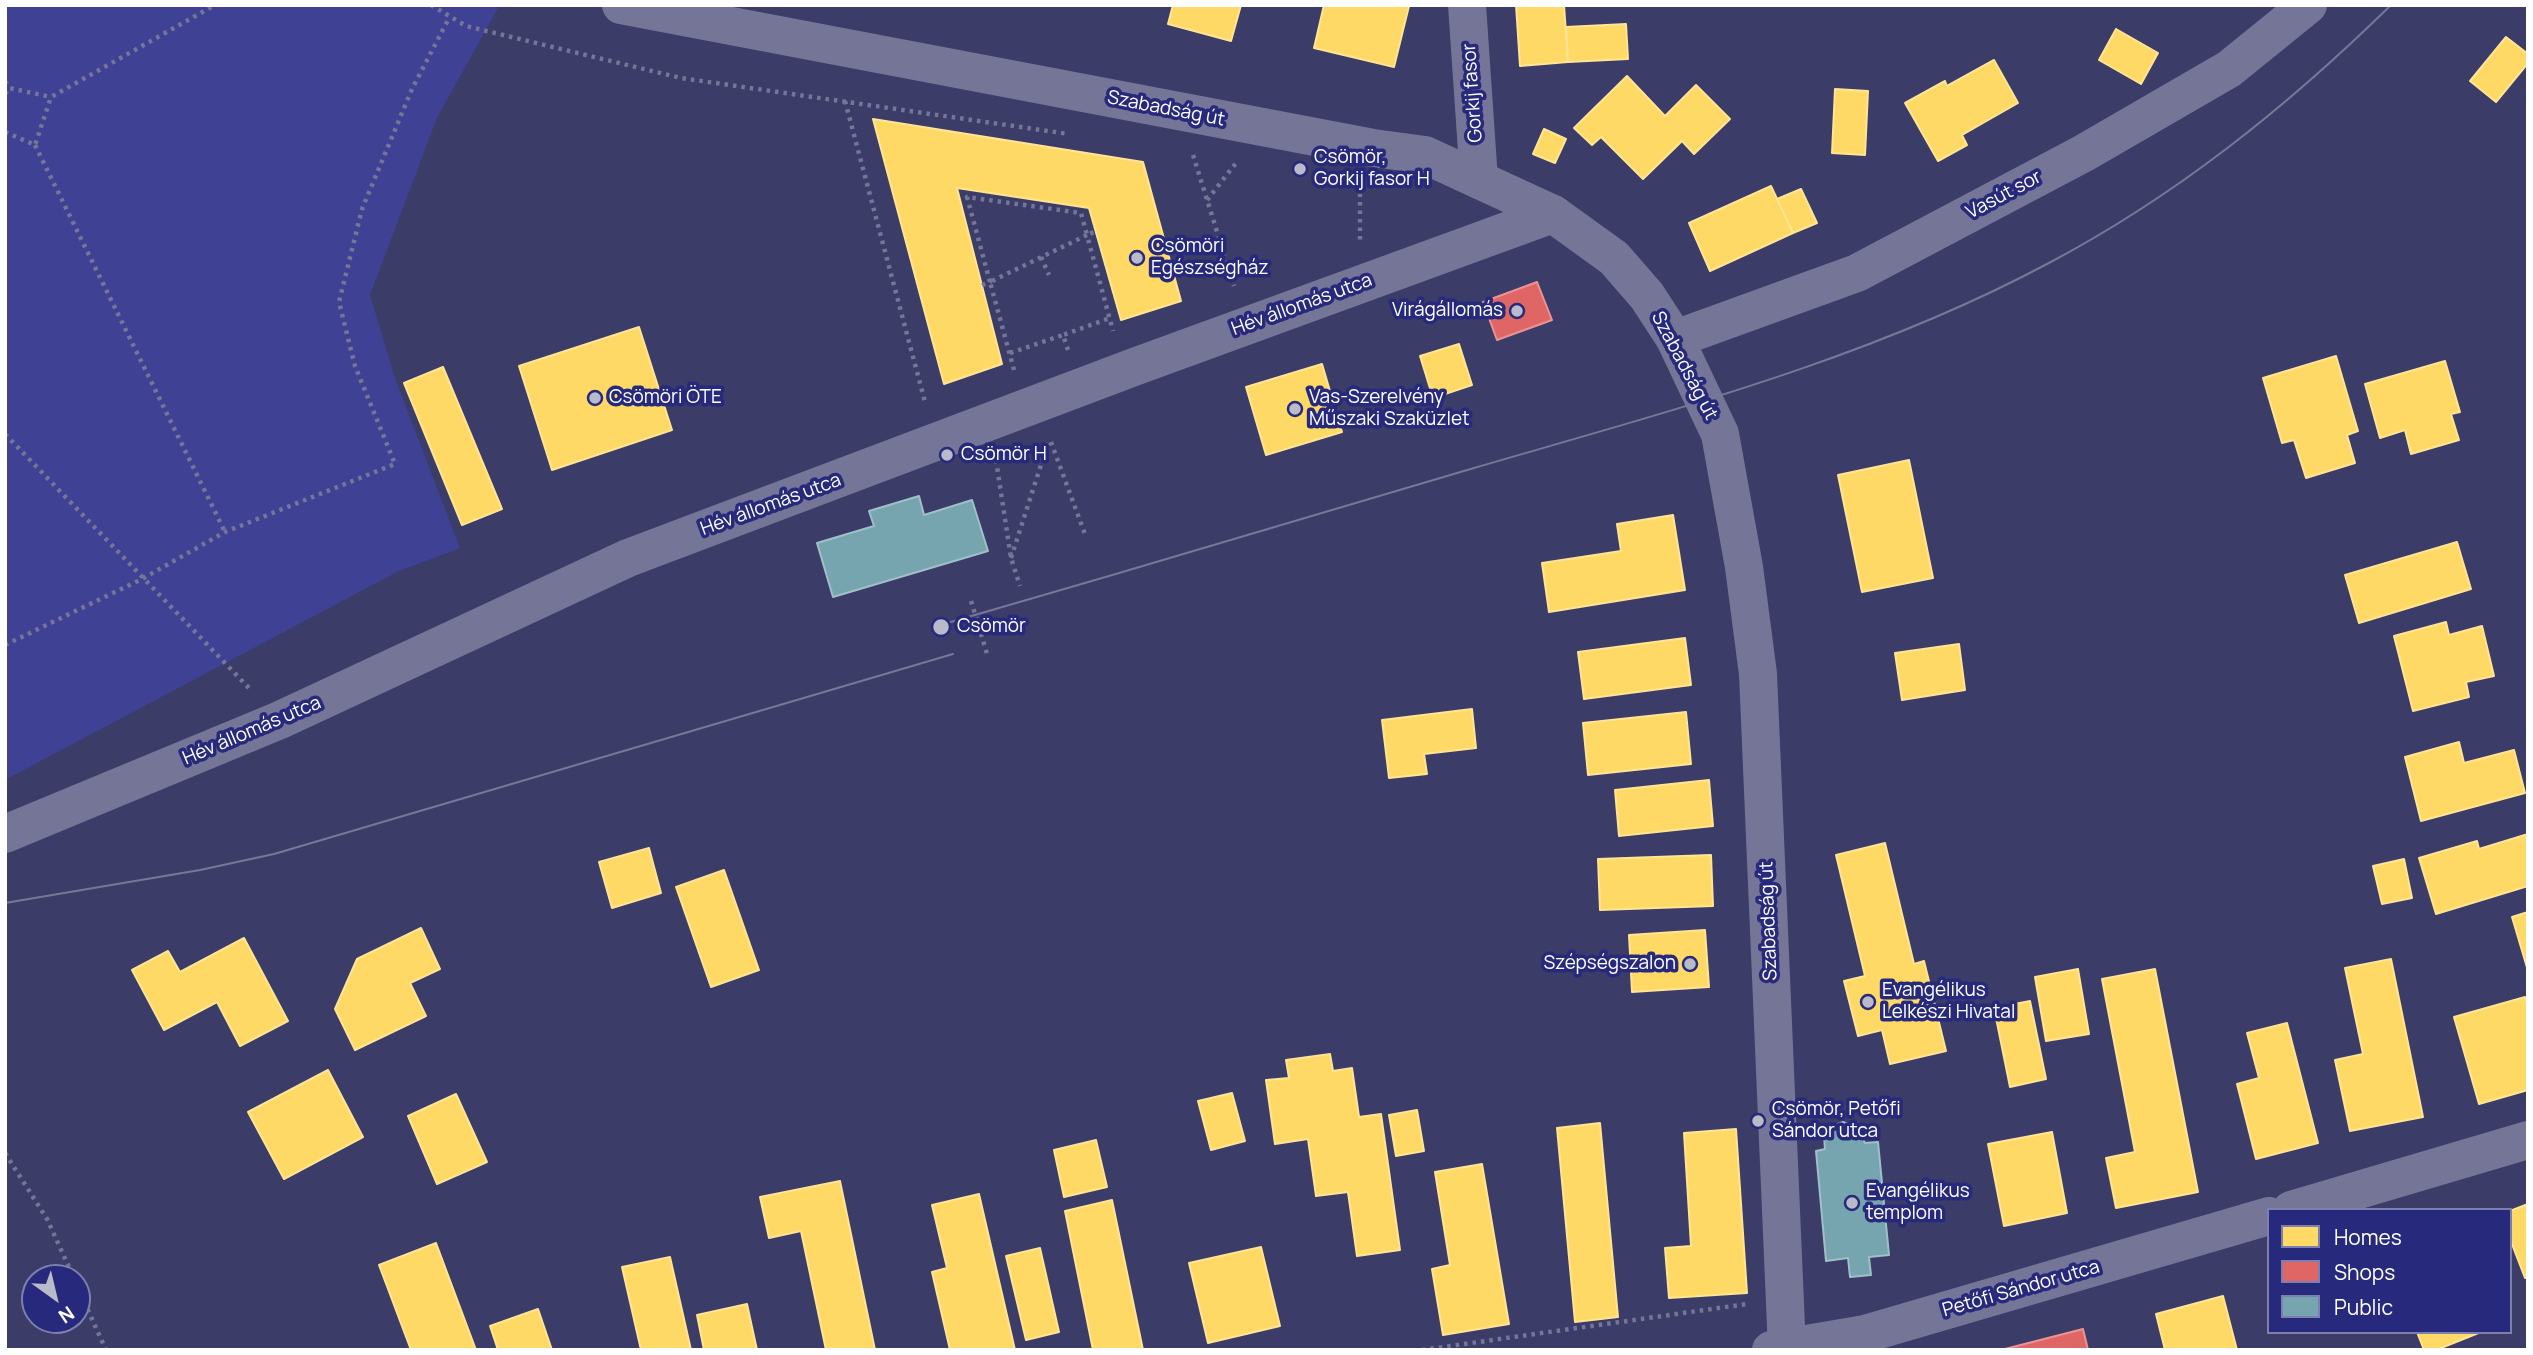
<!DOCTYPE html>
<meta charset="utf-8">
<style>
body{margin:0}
#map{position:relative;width:2533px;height:1355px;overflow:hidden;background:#3b3c68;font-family:Manrope,sans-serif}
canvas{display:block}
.frame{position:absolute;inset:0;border:7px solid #fff;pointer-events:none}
.legend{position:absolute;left:2267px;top:1208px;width:245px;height:126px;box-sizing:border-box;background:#272a7c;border:2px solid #7d7fb0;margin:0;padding:9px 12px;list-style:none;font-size:21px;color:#fff}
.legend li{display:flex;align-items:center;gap:14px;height:35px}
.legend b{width:35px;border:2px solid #7d7fb0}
.north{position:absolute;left:21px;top:1264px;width:70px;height:70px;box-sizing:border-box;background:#272a7c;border:2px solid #7d7fb0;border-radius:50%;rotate:146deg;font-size:19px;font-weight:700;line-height:28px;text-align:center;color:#fff}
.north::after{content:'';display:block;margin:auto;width:24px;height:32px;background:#babbca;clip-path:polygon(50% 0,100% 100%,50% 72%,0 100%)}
</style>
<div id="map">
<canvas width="2533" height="1355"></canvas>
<div class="frame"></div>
<ul class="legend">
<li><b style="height:19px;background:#ffd966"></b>Homes</li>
<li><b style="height:19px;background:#e06666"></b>Shops</li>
<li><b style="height:19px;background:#76a5af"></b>Public</li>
</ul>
<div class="north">N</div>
</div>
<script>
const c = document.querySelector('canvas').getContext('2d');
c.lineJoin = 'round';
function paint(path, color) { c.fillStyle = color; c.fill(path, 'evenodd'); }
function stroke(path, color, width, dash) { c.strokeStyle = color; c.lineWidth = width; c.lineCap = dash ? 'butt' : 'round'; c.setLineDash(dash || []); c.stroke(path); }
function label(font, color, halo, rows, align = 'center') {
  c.font = font + ' Manrope,sans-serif'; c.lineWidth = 7; c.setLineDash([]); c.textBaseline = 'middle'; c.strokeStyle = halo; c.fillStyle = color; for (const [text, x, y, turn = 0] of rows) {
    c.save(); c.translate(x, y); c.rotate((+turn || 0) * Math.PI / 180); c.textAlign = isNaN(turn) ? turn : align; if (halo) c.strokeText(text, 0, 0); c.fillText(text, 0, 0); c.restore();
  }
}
const green = new Path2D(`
 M 5,5 L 493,5 L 498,8 L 437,118 L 370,295 L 395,378 L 460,548 L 397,572 L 5,780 Z`);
const homes = new Path2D(`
 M 1173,5 L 1241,5 L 1231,41 L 1168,24 Z
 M 1324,5 L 1409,6 L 1394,67 L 1314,48 Z
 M 1516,5 L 1564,5 L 1568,62 L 1520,66 Z
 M 1626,24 L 1628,59 L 1568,62 L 1566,27 Z
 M 2116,29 L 2158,53 L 2141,84 L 2099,60 Z
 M 2506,37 L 2528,54 L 2528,63 L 2496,102 L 2470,81 Z
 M 1994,60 L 2018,103 L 1962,135 L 1967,145 L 1938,161 L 1905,103 L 1945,81 L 1947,86 Z
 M 1627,76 L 1665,116 L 1696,85 L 1730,119 L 1694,154 L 1682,141 L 1643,179 L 1601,137 L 1592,145 L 1574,128 Z
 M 1835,89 L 1868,91 L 1865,155 L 1832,153 Z
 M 873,119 L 1143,162 L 1181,301 L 1121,320 L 1089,208 L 957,188 L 1002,364 L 944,384 Z
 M 1544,129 L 1566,139 L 1555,163 L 1533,154 Z
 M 1771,186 L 1793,233 L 1710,271 L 1689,223 Z
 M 1801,189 L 1817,223 L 1793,233 L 1777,199 Z
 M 639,327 L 672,430 L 552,470 L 519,366 Z
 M 1459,344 L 1472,385 L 1433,398 L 1420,356 Z
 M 2336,356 L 2358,431 L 2347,435 L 2355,463 L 2306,478 L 2294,440 L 2282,443 L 2263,378 Z
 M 2445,361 L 2460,412 L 2451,414 L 2459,440 L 2411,454 L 2405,430 L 2380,438 L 2365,384 Z
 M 1322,364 L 1342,432 L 1266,455 L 1246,387 Z
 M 443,367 L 502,509 L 462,525 L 404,383 Z
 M 1909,460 L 1933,578 L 1862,592 L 1838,475 Z
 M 1673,515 L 1685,590 L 1549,612 L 1542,563 L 1621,551 L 1617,524 Z
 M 2457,542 L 2471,589 L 2359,623 L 2345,575 Z
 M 2446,622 L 2449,635 L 2482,626 L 2494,676 L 2466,682 L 2469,697 L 2413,711 L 2394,636 Z
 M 1685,638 L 1691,685 L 1584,699 L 1578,652 Z
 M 1959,644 L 1965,690 L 1902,700 L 1895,653 Z
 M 1472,709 L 1476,748 L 1424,754 L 1427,774 L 1389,778 L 1382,720 Z
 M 1686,712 L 1691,764 L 1588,775 L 1583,723 Z
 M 2459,742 L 2464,763 L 2514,750 L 2525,793 L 2421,821 L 2405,757 Z
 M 1709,780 L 1713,826 L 1619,836 L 1615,790 Z
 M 2528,834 L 2528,886 L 2436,914 L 2419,858 L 2477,841 L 2479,849 Z
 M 1885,843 L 1914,964 L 1924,961 L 1946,1051 L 1890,1064 L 1882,1030 L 1858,1036 L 1844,981 L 1865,976 L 1836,855 Z
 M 649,848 L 661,893 L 612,908 L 599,862 Z
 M 1711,855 L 1713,906 L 1600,910 L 1598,859 Z
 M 2404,859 L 2412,898 L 2382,904 L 2373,866 Z
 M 724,870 L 759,970 L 711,987 L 676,887 Z
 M 2528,912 L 2528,971 L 2512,917 Z
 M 421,928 L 440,969 L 410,983 L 426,1016 L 355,1050 L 335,1009 L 357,959 Z
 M 1705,930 L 1709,987 L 1632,992 L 1629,935 Z
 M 244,938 L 288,1021 L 240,1046 L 217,1002 L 164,1030 L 132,970 L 168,951 L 180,972 Z
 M 2391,959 L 2423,1117 L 2350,1131 L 2335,1060 L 2363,1054 L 2345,968 Z
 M 2078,969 L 2089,1034 L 2046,1041 L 2035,977 Z
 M 2155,969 L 2198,1192 L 2116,1208 L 2106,1158 L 2135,1152 L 2102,979 Z
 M 2525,997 L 2528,1007 L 2528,1090 L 2479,1104 L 2454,1017 Z
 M 2030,1001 L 2046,1079 L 2010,1087 L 1994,1008 Z
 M 2287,1023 L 2318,1143 L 2256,1159 L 2237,1084 L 2259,1078 L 2247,1033 Z
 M 1330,1054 L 1333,1071 L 1352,1068 L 1359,1117 L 1381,1114 L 1400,1250 L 1357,1256 L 1348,1192 L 1316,1196 L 1308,1139 L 1275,1144 L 1266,1080 L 1289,1078 L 1286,1060 Z
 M 328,1070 L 363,1137 L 284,1179 L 248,1112 Z
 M 1232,1093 L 1245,1141 L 1211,1150 L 1198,1101 Z
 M 456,1094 L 487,1162 L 437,1184 L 408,1116 Z
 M 1417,1110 L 1424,1151 L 1396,1156 L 1389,1115 Z
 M 1600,1123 L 1618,1317 L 1575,1322 L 1557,1128 Z
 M 1736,1129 L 1747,1293 L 1669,1298 L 1665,1248 L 1691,1246 L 1684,1133 Z
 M 2052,1132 L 2067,1213 L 2004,1226 L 1988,1144 Z
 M 1096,1140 L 1107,1187 L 1064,1197 L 1054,1150 Z
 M 1482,1164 L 1509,1324 L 1443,1335 L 1432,1269 L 1450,1265 L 1435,1172 Z
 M 840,1181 L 875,1350 L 826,1350 L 801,1231 L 769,1238 L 760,1197 Z
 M 979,1194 L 1015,1350 L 950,1350 L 932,1272 L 947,1268 L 932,1205 Z
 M 1112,1200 L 1143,1350 L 1093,1350 L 1065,1211 Z
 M 2528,1204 L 2528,1277 L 2525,1278 L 2510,1239 L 2510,1211 Z
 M 436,1243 L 476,1350 L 411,1350 L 379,1265 Z
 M 1261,1247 L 1280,1326 L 1208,1343 L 1189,1263 Z
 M 1040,1248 L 1059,1332 L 1026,1340 L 1006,1256 Z
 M 670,1257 L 691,1350 L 641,1350 L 622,1267 Z
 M 2223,1296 L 2237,1350 L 2165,1350 L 2156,1314 Z
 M 747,1304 L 757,1350 L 704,1350 L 697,1315 Z
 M 538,1309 L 552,1350 L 498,1350 L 490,1326 Z
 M 2417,1332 L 2481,1332 L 2436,1350 L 2424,1350 Z`);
const shops = new Path2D(`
 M 1537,282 L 1552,320 L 1497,340 L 1483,302 Z
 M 2083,1329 L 2088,1350 L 2001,1350 Z`);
const public = new Path2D(`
 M 919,496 L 924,515 L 972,500 L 988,551 L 833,597 L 817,543 L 874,526 L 869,511 Z
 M 1843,1122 L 1858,1128 L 1865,1143 L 1878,1142 L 1889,1255 L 1869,1257 L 1871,1275 L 1850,1277 L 1848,1258 L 1826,1261 L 1816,1151 L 1825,1149 L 1824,1137 L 1832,1126 Z`);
const path = new Path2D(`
 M 431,5 L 466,26 L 681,78 L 1069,134
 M 5,81 L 9,88
 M 5,94 L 9,88 L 51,97
 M 845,101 L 925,402
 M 5,132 L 35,145 L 51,97 L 215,5
 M 35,145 L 225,532
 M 1193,155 L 1234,286
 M 1360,185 L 1360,240
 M 1207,200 L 1236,163
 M 1041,257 L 1049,275
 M 982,285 L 990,282 L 967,197 L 1081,213 L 1087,235 L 1096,231
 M 1068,350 L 1063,335 L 1110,318
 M 1010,353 L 1063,335
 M 1014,370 L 990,282 L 1087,235 L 1113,331
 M 5,434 L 249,688
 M 1051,442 L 1086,537
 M 996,460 L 1011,558 L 1020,586
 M 1011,558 L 1048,443
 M 971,601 L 988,657
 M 5,645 L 142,579 L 225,532 L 395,464 L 355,366 L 339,302 L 362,209 L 412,89 L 449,18
 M 5,1153 L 47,1219 L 74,1278
 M 77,1286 L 106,1350
 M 1422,1350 L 1747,1304`);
const minor = new Path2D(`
 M 1467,5 L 1479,180
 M 1675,339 L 1857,273 L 2084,153 L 2229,69 L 2308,5
 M 5,834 L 280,720 L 628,558 L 1134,367 L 1553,214 L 1614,258 L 1647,296 L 1675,339 L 1720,434 L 1744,567 L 1758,674 L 1787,1350
 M 2291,1210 L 2528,1140
 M 1771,1350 L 1865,1334 L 2269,1216`);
const tertiary = new Path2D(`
 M 621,5 L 1373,148 L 1425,155 L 1553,214`);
const tram = new Path2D(`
 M 944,624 C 1121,573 1298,520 1474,468 C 1669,411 1867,360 2047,264 C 2176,196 2287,107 2391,5
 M 5,903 L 200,870 L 274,854 L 953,654`);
const markers = [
 [1300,169,7,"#babbca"],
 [1137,258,7,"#babbca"],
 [1517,311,7,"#babbca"],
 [595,398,7,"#babbca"],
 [1295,409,7,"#babbca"],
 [947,455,7,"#babbca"],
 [941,627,9,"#babbca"],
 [1690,964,7,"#babbca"],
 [1868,1002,7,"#babbca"],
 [1758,1121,7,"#babbca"],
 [1852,1203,7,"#babbca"]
];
const streetNames = [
 ["Gorkij fasor",1473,93,-94],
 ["Szabadság út",1166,109,11],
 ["Vasút sor",2004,195,-28],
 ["Hév állomás utca",1302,305,-20],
 ["Szabadság út",1684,366,62],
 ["Hév állomás utca",771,505,-20],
 ["Hév állomás utca",252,731,-23],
 ["Szabadság út",1769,921,-92],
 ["Petőfi Sándor utca",2021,1289,-16]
];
const poiNames = [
 ["Csömör,",1314,158],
 ["Gorkij fasor H",1314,180],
 ["Csömöri",1151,247],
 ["Egészségház",1151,269],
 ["Virágállomás",1503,311,"right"],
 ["Csömöri ÖTE",609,398],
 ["Vas-Szerelvény",1309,398],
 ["Műszaki Szaküzlet",1309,420],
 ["Csömör H",961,455],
 ["Csömör",957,627],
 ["Szépségszalon",1676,964,"right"],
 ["Evangélikus",1882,991],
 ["Lelkészi Hivatal",1882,1013],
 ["Csömör, Petőfi",1772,1110],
 ["Sándor utca",1772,1132],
 ["Evangélikus",1866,1192],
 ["templom",1866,1214]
];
paint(green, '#3e4194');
paint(homes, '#ffd966');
stroke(homes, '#ffe494', 2);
paint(shops, '#e06666');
stroke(shops, '#e99494', 2);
paint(public, '#76a5af');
stroke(public, '#9fc0c7', 2);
stroke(path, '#757697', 4.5, [3.5, 5]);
stroke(minor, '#757697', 38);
stroke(tertiary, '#757697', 38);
stroke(tram, '#767897', 2);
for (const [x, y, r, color] of markers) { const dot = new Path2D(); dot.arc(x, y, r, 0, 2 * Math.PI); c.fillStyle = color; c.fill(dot); stroke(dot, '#272a7c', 2.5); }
label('19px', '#fff', '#272a7c', streetNames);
label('19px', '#fff', '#272a7c', poiNames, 'left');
</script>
